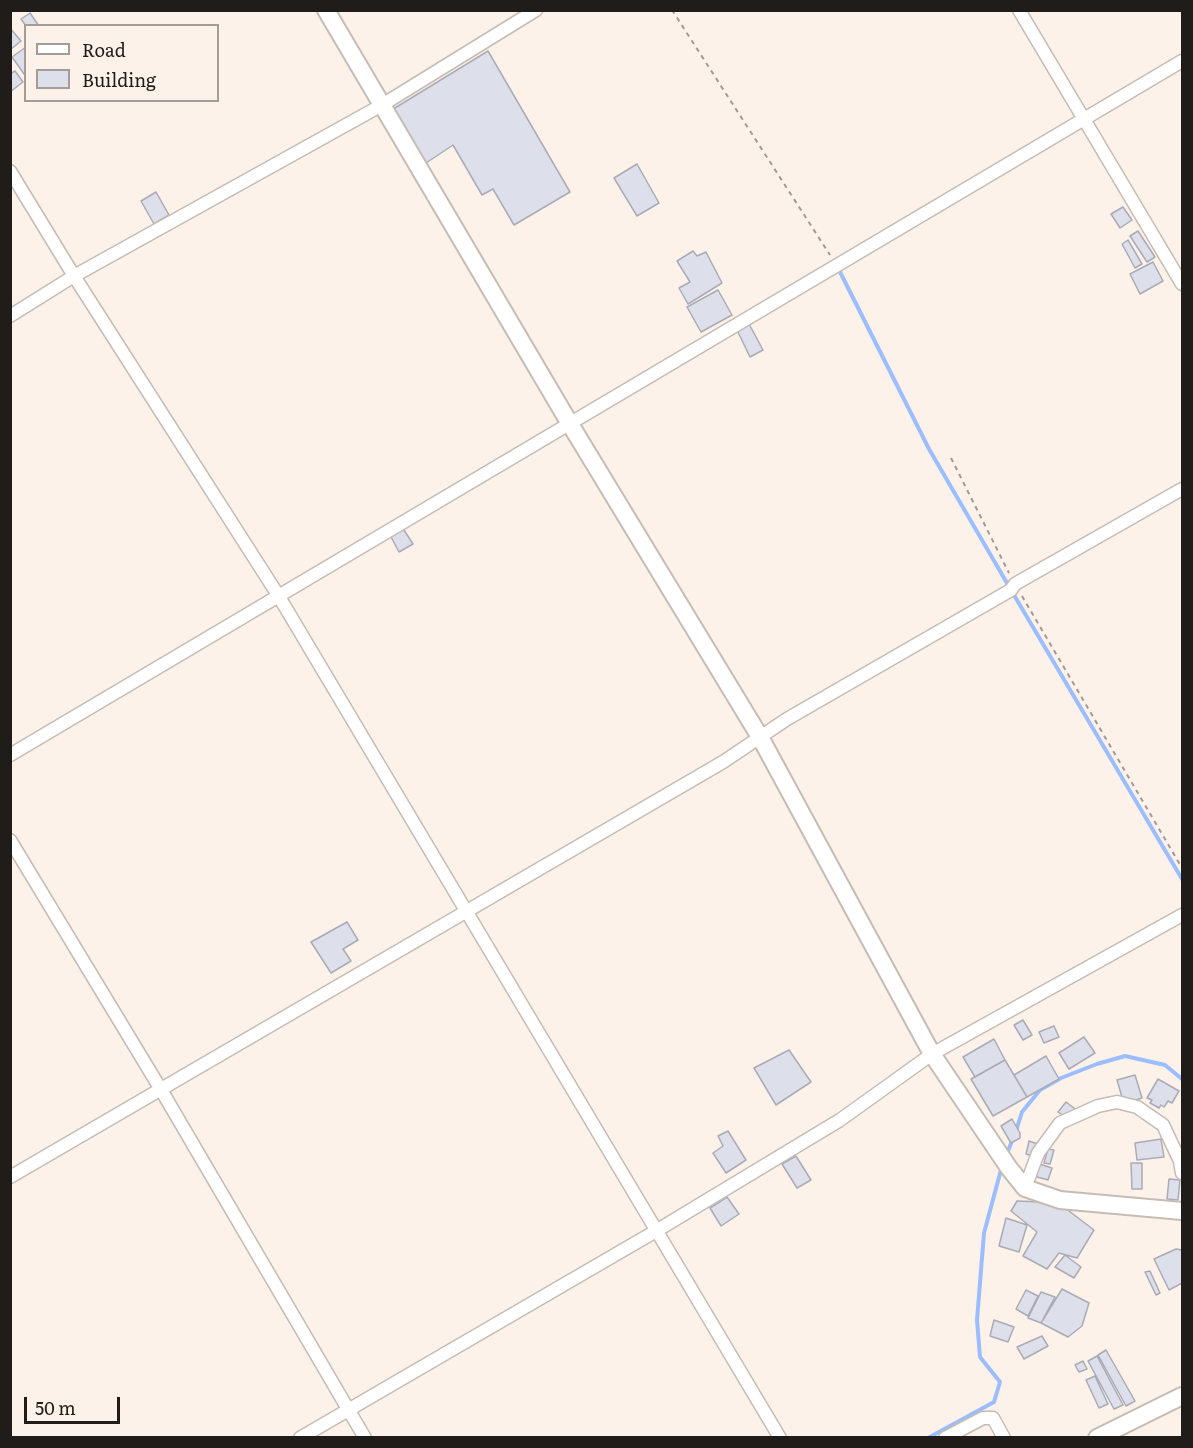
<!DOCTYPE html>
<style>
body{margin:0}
#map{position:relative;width:1193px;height:1448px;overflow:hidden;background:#fcf2e9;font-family:Literata,serif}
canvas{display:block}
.frame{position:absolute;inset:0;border:12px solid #201c1a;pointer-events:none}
.legend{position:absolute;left:24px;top:24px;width:195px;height:78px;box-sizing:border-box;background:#fcf2e9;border:2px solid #a49c96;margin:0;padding:8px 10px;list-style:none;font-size:18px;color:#201c1a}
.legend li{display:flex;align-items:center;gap:12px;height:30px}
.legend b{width:30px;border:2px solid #a49c96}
.scale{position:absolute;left:24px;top:1397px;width:96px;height:27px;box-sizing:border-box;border:3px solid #201c1a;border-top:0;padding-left:8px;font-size:18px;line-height:21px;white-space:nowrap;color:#201c1a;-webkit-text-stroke:4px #fcf2e9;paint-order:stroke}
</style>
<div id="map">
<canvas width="1193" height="1448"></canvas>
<div class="frame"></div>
<ul class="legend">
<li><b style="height:8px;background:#fff"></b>Road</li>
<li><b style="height:16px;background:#dddfea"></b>Building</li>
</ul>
<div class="scale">50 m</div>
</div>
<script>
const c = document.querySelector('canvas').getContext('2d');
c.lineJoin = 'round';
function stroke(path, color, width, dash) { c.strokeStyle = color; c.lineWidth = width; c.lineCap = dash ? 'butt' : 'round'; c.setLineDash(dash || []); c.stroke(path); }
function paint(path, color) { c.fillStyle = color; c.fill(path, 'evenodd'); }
const stream = new Path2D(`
 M 837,266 L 929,449 L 1011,590 L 1182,879
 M 1016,1131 L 1022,1112 L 1040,1090 L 1061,1078 L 1097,1064 L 1125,1056 L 1165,1065 L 1182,1079
 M 1006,1156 L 1012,1141
 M 928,1438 L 994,1402 L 1000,1382 L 980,1357 L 977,1320 L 984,1233 L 1002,1166`);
const building = new Path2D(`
 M 30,13 L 39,26 L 26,26 L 21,19 Z
 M 10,28 L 21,41 L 10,50 Z
 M 26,47 L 26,73 L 24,74 L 12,57 Z
 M 488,51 L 570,192 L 514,225 L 493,189 L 482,195 L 453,145 L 423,165 L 390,111 Z
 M 15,71 L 23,82 L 10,92 L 10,74 Z
 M 637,164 L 659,203 L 637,216 L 614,178 Z
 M 156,192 L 169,215 L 154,224 L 141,201 Z
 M 1123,207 L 1132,220 L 1120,228 L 1111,214 Z
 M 1138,231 L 1155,257 L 1147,262 L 1130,236 Z
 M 1128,240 L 1142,264 L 1135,268 L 1122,244 Z
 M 693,251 L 697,256 L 706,252 L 722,283 L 688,304 L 679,288 L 690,282 L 677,261 Z
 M 1153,262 L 1163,281 L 1140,294 L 1130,274 Z
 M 718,290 L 732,315 L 701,332 L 687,307 Z
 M 748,322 L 763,350 L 750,357 L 736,328 Z
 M 402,527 L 413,544 L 399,552 L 390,535 Z
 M 347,922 L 358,940 L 343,949 L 351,961 L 331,973 L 311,942 Z
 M 1023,1020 L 1032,1035 L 1023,1040 L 1014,1025 Z
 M 1054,1026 L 1059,1037 L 1044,1043 L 1039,1032 Z
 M 1084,1037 L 1095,1053 L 1069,1069 L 1059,1053 Z
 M 994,1039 L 1005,1060 L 975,1077 L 963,1057 Z
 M 789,1050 L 811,1082 L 776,1105 L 754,1068 Z
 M 1046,1056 L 1059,1079 L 1027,1097 L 1014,1075 Z
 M 1005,1060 L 1027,1097 L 993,1116 L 971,1079 Z
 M 1135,1075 L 1142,1098 L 1124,1104 L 1117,1080 Z
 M 1158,1079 L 1179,1091 L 1172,1103 L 1168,1101 L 1164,1107 L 1161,1105 L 1159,1108 L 1150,1103 L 1152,1100 L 1147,1098 Z
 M 1066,1102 L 1078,1111 L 1071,1121 L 1058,1112 Z
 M 1012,1119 L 1020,1133 L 1020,1138 L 1011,1143 L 1001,1126 Z
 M 728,1131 L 746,1160 L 726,1173 L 713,1153 L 723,1146 L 718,1136 Z
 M 1161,1139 L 1164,1157 L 1137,1160 L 1135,1143 Z
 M 1029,1141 L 1047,1147 L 1043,1159 L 1026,1154 Z
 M 1048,1149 L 1054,1150 L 1050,1164 L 1044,1163 Z
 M 796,1156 L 811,1180 L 797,1188 L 782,1164 Z
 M 1033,1162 L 1052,1168 L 1048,1180 L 1030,1175 Z
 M 1131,1163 L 1142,1163 L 1142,1189 L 1132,1189 Z
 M 1169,1179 L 1180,1180 L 1178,1200 L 1167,1199 Z
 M 727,1197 L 739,1214 L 721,1226 L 710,1208 Z
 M 1017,1201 L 1042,1202 L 1065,1208 L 1094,1230 L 1077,1258 L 1059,1253 L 1047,1269 L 1023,1256 L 1037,1232 L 1011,1211 Z
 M 1006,1218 L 1027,1225 L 1019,1252 L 999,1246 Z
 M 1176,1249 L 1182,1250 L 1182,1283 L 1169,1290 L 1154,1259 Z
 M 1065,1255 L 1081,1267 L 1074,1278 L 1055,1267 Z
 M 1150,1271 L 1160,1293 L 1156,1295 L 1145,1272 Z
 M 1062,1289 L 1089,1303 L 1082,1326 L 1068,1337 L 1041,1323 Z
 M 1026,1290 L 1038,1296 L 1028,1316 L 1016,1309 Z
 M 1041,1292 L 1055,1297 L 1041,1323 L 1028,1318 Z
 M 994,1320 L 1014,1327 L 1008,1342 L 990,1336 Z
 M 1042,1336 L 1048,1346 L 1024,1359 L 1017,1347 Z
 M 1106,1350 L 1135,1401 L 1126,1406 L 1098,1355 Z
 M 1097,1356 L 1123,1405 L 1114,1409 L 1088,1361 Z
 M 1083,1361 L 1087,1369 L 1079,1372 L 1075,1365 Z
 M 1095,1376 L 1108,1404 L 1099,1408 L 1086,1380 Z`);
const path = new Path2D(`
 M 672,10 L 830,255
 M 951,458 L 1009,573
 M 1022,596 L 1182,868`);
const street = new Path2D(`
 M 1019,10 L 1182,284
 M 10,171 L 74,276 L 278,595 L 780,1438
 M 10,316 L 74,276 L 382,105 L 536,10
 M 10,755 C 400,521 792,292 1182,61
 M 10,840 L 160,1088 L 365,1438
 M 10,1177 L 723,762 L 787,719 L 1011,590 L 1015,584 L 1182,489
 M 1025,1188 L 1038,1153 L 1060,1123 L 1098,1106 L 1117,1102 L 1137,1107 L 1163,1125 L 1180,1161 L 1182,1173
 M 300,1438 L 656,1231 L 840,1120 L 932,1054 L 1182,915
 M 945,1438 L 983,1418 L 993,1418 L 1004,1438`);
const secondary = new Path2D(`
 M 326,10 L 570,424 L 760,737 L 932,1054 L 1009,1168 L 1025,1188 L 1060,1200 L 1182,1211
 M 1097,1438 L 1182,1396`);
stroke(stream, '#9cbdff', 4);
paint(building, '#dddfea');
stroke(building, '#aaabb6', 1.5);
stroke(street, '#c5bcb4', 15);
stroke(secondary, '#c5bcb4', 20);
stroke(path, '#a29a94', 2, [4.5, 4.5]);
stroke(street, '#fff', 12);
stroke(secondary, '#fff', 16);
</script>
